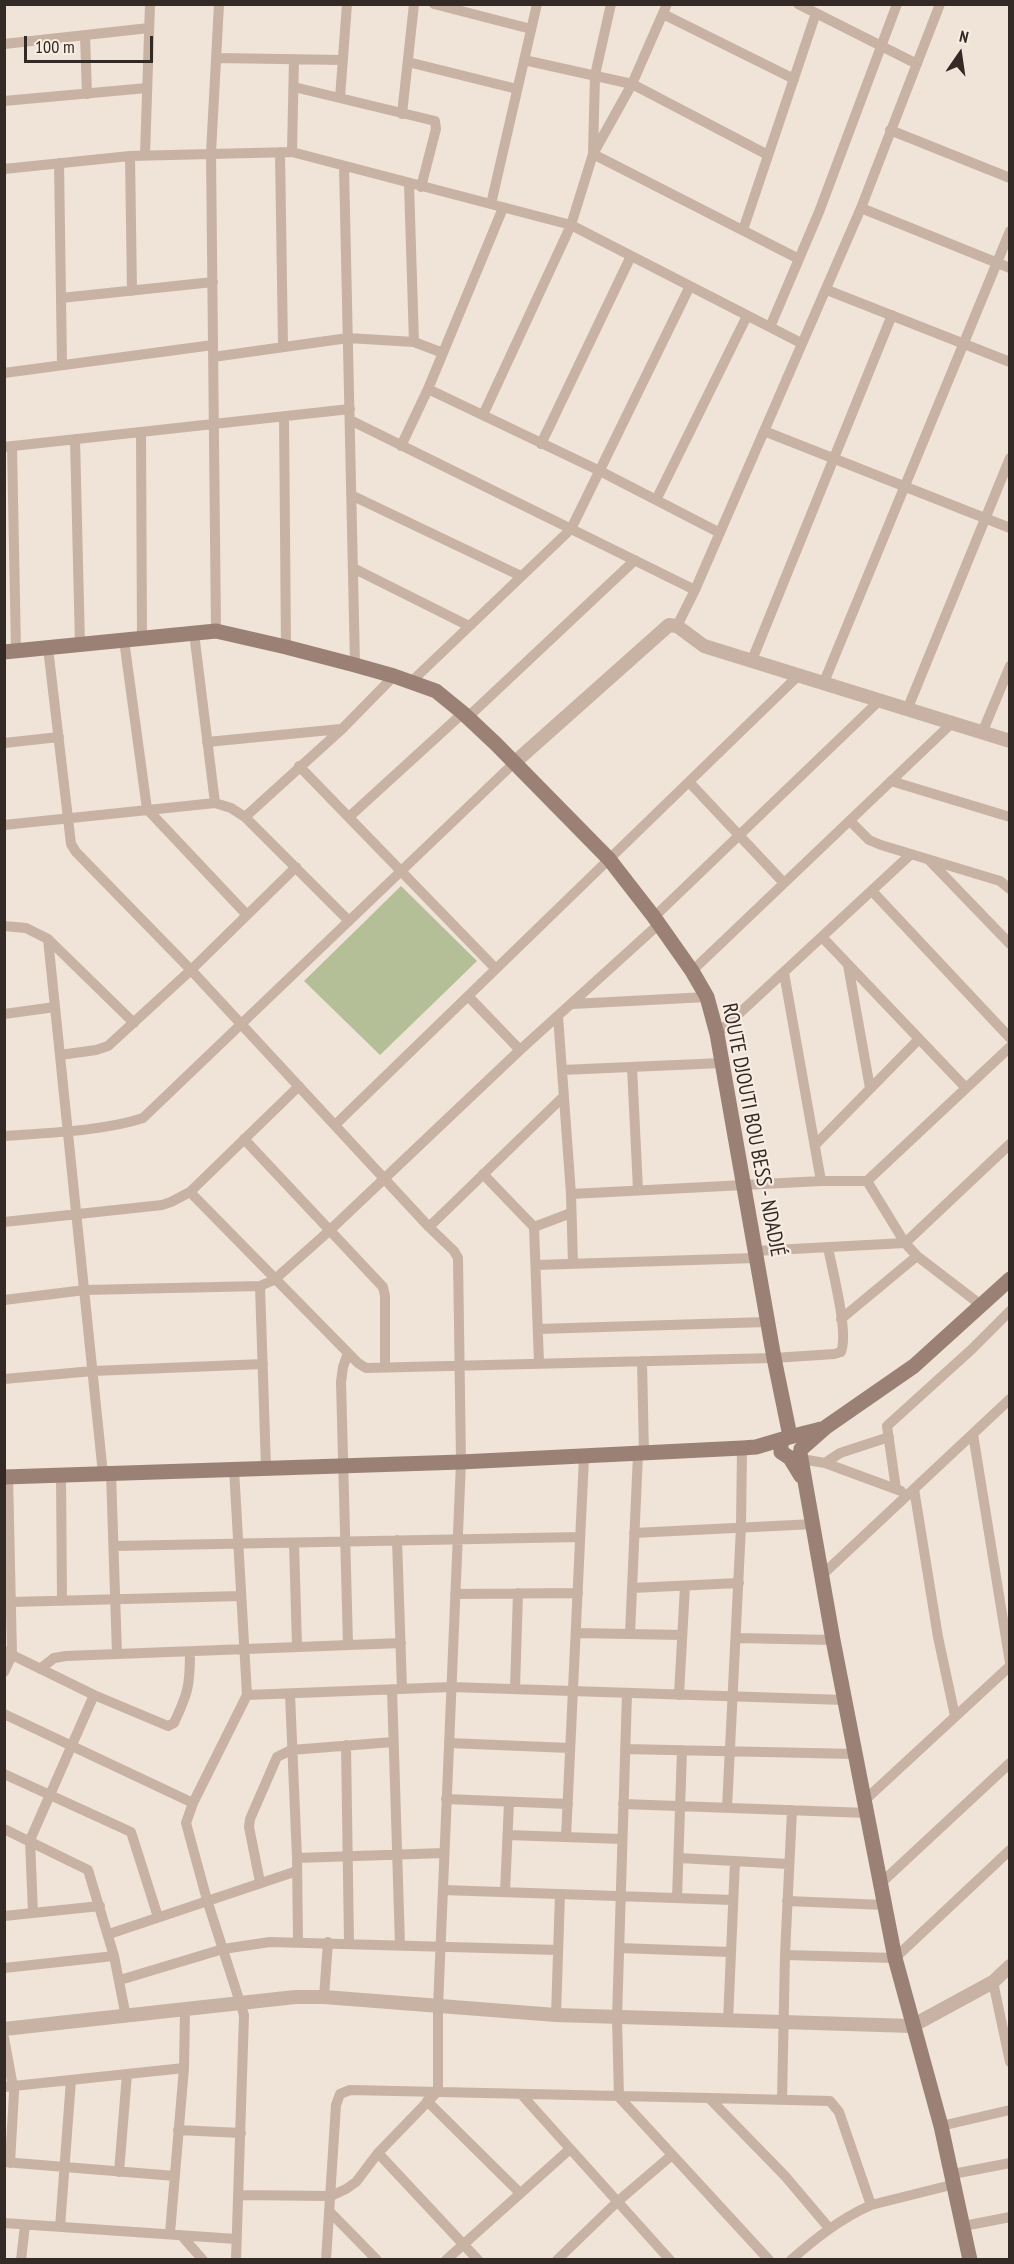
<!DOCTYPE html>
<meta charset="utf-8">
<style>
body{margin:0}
#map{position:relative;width:1014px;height:2264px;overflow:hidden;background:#f0e3d7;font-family:"PT Sans Narrow",sans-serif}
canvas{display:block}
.frame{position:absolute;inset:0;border:6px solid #332925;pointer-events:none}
.north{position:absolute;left:930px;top:24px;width:60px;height:60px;-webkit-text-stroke:4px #f8ede3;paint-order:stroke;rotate:13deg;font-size:16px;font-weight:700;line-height:24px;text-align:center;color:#332925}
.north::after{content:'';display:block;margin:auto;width:21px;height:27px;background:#332925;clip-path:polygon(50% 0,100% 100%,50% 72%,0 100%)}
.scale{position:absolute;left:24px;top:36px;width:129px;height:27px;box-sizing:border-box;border:3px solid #332925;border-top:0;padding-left:8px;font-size:18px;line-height:21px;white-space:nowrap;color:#332925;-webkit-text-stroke:4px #f8ede3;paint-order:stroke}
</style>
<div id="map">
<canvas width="1014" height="2264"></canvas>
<div class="frame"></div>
<div class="north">N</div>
<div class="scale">100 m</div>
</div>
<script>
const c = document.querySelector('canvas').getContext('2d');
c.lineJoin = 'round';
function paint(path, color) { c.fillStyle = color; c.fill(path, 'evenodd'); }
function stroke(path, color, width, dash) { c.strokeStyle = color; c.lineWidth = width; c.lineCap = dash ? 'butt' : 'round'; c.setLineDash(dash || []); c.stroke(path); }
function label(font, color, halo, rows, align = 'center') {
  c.font = font + ' "PT Sans Narrow",sans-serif'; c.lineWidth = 4.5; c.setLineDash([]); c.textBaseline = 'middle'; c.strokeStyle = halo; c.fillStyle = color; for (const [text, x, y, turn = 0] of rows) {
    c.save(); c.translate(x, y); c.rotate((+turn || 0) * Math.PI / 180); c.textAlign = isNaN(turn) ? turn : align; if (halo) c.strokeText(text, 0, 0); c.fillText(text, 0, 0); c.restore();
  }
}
const green = new Path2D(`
 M 401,886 L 477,961 L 380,1055 L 304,981 Z`);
const minor = new Path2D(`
 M 434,4 L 531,29
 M 611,4 L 595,75 L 593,154 L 799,259
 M 798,4 L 917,64
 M 663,14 L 794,79
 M 85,35 L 87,94
 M 4,44 L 149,28
 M 217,58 L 343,60
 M 524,60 L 632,84 L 768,155
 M 408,62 L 517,89
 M 294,87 L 435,121 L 436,129 L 421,187
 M 340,98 L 347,4
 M 4,101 L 147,88
 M 402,114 L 414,4
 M 890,130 L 1010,178
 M 280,152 L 283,346
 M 292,152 L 294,59
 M 145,155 L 150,4
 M 130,156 L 132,291
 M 59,163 L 62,365
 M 344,166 L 355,665
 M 4,169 L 130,156 L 292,152 L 571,225 L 801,343
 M 409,184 L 414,342
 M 491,204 L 537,4
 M 861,208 L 1010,268
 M 743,230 L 816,13
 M 827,290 L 1010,362
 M 61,298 L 213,282
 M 770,327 L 819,212 L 897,4
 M 213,357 L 348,338 L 414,342 L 443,353
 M 4,373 L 213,345
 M 428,389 L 600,471 L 720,533
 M 483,415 L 571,225 L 593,154 L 632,84 L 667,4
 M 284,416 L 286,647
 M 350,420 L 695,590
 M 764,431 L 1010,528
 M 141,432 L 142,639
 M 75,439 L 80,645
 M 541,444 L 631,256
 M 12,446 L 16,651
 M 401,446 L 428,389 L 503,208
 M 4,447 L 350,409
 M 351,495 L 521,576
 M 656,500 L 747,316
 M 353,568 L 469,626
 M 677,626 L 695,590 L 861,208 L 940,4
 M 216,631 L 211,153 L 219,4
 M 194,633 L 215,803
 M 124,640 L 147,809 L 247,915
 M 48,648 L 71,844 L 76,852 L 191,970 L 429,1227 L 454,1251 L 458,1258 L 461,1462 L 438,2007 L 438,2091 L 378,2153 L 356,2182 L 346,2189 L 331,2196 L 238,2195
 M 752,660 L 892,315
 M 411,682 L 571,529 L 690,286
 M 824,682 L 1010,231
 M 907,710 L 1010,458
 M 468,717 L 635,560
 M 982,733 L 1010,666
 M 207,742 L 341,729
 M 4,743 L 59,737
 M 299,766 L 496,969
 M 891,781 L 1010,817
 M 689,782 L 784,883
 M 245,817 L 342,729 L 394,676
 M 349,817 L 463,713
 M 850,821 L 869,840 L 881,845 L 1000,881 L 1010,889
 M 4,825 L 215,803 L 231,808 L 245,817 L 349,921
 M 929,860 L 1010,944
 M 872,891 L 1010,1038
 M 654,917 L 879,701
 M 4,926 L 26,928 L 48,939 L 134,1023
 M 822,937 L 966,1088
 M 48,939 L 103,1474
 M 848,965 L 870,1088
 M 692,971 L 952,723
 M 784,973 L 821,1181
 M 468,996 L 520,1050
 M 572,1004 L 707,997
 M 4,1014 L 55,1007
 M 558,1016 L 571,1194 L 573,1264
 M 717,1034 L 910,855
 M 60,1055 L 96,1050 L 108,1046 L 191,970 L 296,867
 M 632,1067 L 638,1190
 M 562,1070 L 722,1063
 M 335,1125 L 799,675
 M 4,1136 C 46,1133 104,1131 143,1118 L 514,763
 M 244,1139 L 383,1287 L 385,1296 L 385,1367
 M 815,1145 L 919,1039
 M 483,1174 L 534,1227 L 539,1363
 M 867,1181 L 905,1243 L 917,1256 L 981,1305
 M 190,1192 L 358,1363 L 366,1368 L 774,1358 L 834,1354 L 841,1352 C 849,1332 832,1270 828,1247
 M 571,1194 L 821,1181 L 867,1181 L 1010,1047
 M 4,1222 L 162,1205 L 171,1202 L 190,1192 L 299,1086
 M 429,1227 L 564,1096
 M 534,1227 L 571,1213
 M 755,1251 L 905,1243 L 1010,1144
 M 536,1265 L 756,1258
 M 260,1286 L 266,1468
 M 4,1300 L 85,1290 L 260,1286 L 274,1280 L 329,1231 L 520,1050 L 659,924
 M 841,1319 L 917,1256
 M 538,1329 L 767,1322
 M 348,1353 L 343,1367 L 341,1382 L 348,1645
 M 642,1361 L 644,1454
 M 4,1379 L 93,1371 L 263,1364
 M 973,1434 L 1010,1663
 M 801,1459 L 825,1463 L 901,1491
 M 825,1463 L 840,1453 L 889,1437
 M 234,1469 L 247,1695 L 193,1803 L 186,1823 L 207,1900 L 244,2015 L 236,2260
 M 111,1473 L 117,1654
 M 61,1475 L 62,1601
 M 896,1489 L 887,1426 L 972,1349 L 1010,1311
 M 914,1489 L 938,1637 L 955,1716
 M 634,1533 L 814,1524
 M 397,1540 L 402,1689
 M 294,1543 L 297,1646
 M 114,1546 L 580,1537
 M 821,1576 L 1010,1399
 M 632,1588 L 739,1583
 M 455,1594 L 578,1593
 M 11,1602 L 241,1596
 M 576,1633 L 682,1635
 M 630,1634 L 638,1454
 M 736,1638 L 833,1640
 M 4,1651 L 94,1695 L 168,1726 L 174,1723 C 188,1693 190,1686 190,1652
 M 40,1669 L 54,1658 L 66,1656 L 401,1643
 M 4,1672 L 12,1655 L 8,1476
 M 392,1689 L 400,1945
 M 515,1689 L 518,1593
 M 627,1693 L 617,2018 L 619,2097 L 769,2260
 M 290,1694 L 297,1858 L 298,1941
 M 247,1695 L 451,1687 L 844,1700
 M 679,1695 L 685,1586
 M 4,1714 L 193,1803
 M 449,1743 L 570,1748
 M 346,1745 L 349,1943
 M 625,1749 L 855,1754
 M 4,1774 L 131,1832 L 158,1917
 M 446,1799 L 568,1804
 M 865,1800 L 1010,1666
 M 623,1804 L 867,1813
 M 727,1808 L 741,1527 L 742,1448
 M 4,1829 L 88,1870 L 114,1956 L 126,2017
 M 508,1835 L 622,1839
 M 566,1837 L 584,1457
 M 297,1858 L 444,1853
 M 679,1858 L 789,1864
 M 260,1882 L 249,1827 L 250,1819 L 277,1757 L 291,1750 L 393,1742
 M 881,1883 L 1010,1763
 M 443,1890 L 733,1900
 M 505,1892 L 509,1802
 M 677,1898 L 682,1750
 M 787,1901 L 885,1905
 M 33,1913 L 30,1840 L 94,1695
 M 4,1916 L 100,1906
 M 109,1934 L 297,1871
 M 619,1948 L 731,1952
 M 785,1955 L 895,1958 L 1010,1850
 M 4,1968 L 114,1956
 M 120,1980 L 223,1949 L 270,1942 L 558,1950
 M 993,1982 L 1010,2062
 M 324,1997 L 328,1942
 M 556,2015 L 560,1894
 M 728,2021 L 735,1861
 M 4,2038 L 14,2092 L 10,2163
 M 4,2087 L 184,2068
 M 521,2094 L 670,2260
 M 709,2098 L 830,2101 L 839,2112 L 871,2205
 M 782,2099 L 785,1955 L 792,1810
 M 427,2101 L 520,2193
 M 941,2126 L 1010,2110
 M 178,2130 L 241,2133
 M 378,2153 L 478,2260
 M 4,2162 L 175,2176
 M 119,2172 L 127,2074
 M 953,2174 L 1010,2163
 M 330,2212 L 377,2260
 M 4,2223 L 236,2239
 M 964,2226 L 1010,2217
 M 60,2227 L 71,2080
 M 170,2233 L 184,2068 L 185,2010
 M 181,2235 L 203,2260
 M 21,2260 L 25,2225
 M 326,2260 L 336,2105 L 340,2094 L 350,2090 L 709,2098 L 785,2176 L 829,2228
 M 446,2260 L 570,2149
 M 557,2260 L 617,2202 L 672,2155
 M 791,2260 C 816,2238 840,2219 871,2205 L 955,2184`);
const tertiary = new Path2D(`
 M 514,763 L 669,625 L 677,626 L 704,646 L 1010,741
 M 4,2029 L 295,1997 L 324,1997 L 556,2015 L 912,2026 L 993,1982 L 1010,1966`);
const secondary = new Path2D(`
 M 4,652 L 216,631 L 286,647 L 355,665 L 394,676 L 436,691 L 463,713 L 496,744 L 609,859 L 654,917 L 692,971 L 707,997 L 717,1034 L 774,1358 L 790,1436
 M 801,1449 L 826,1427 L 914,1366 L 1010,1279
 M 800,1453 L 833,1640 L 895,1958 L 941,2126 L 970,2260
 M 801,1476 L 790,1458 L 781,1452 L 781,1441 C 787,1436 811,1432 821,1429
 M 4,1477 L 461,1462 L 742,1448 L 756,1447 L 783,1439`);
const streetNames = [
 ["ROUTE DJOUTI BOU BESS - NDADJÉ",753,1130,79]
];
paint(green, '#b4bf98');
stroke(minor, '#c8b2a4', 10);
stroke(tertiary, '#c8b2a4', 14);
stroke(secondary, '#9b8175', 15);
label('21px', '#332925', '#f8ede3', streetNames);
</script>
